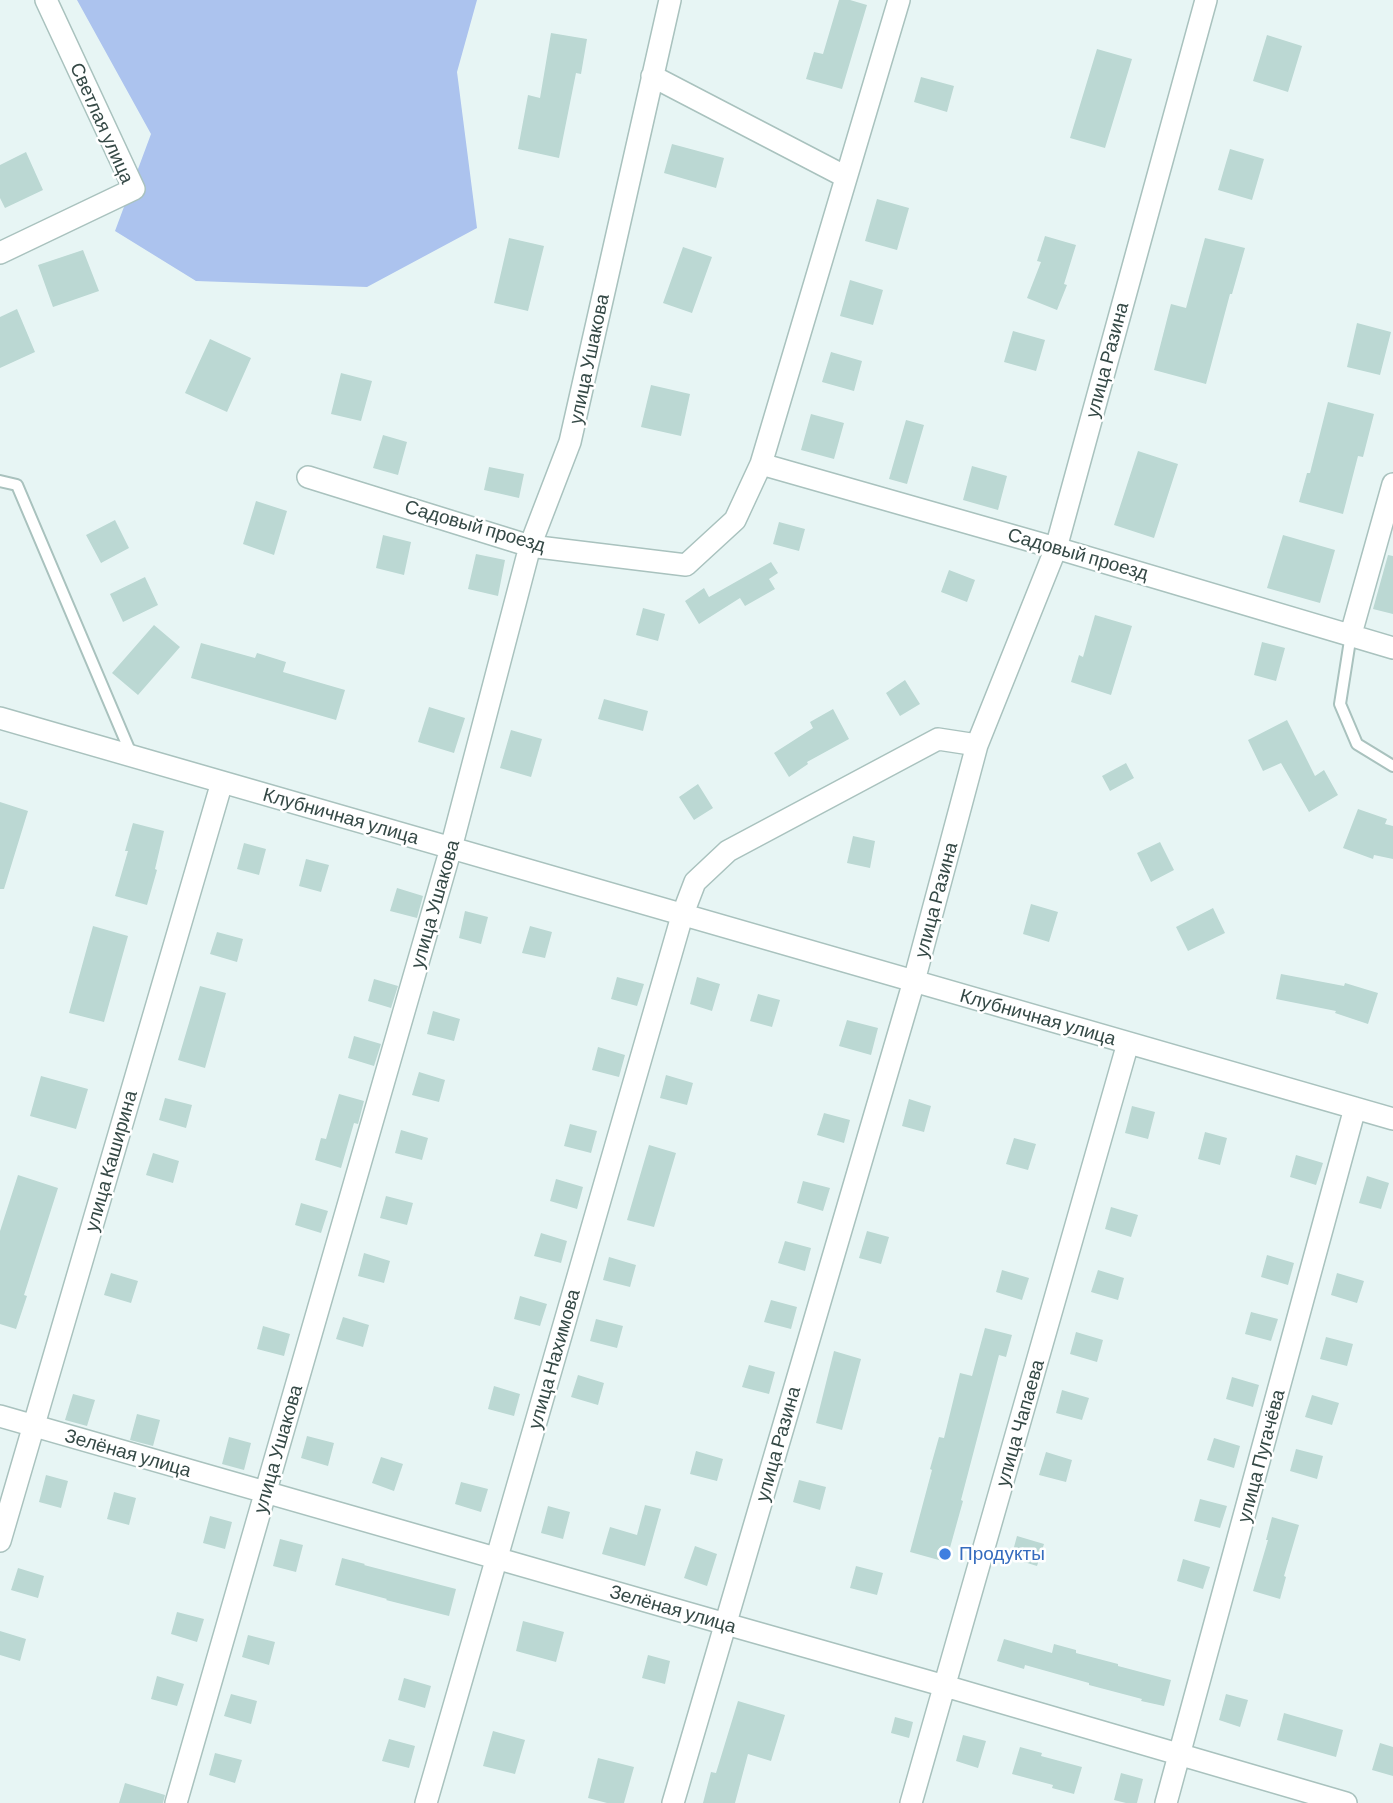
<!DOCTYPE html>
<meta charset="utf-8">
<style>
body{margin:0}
canvas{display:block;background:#e7f5f4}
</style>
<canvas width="1393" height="1803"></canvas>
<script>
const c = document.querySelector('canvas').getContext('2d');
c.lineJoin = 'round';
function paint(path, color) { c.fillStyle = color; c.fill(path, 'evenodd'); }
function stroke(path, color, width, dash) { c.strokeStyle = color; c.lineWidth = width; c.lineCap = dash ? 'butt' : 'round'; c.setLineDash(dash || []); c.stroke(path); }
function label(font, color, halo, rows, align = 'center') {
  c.font = font + ' Barlow,sans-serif'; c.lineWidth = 5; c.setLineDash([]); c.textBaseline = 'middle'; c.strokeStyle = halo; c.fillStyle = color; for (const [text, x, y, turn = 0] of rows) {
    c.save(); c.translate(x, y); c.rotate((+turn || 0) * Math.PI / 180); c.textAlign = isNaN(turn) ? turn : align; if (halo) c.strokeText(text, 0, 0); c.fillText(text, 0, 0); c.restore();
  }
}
const green = new Path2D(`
 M 77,0 L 477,0 L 457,72 L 477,228 L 367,287 L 196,281 L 115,231 L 151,134 Z`);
const building = new Path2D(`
 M 839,0 L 850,0 L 867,5 L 842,89 L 806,79 L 814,52 L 823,54 Z
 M 551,33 L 587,39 L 581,74 L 576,73 L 559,158 L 518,149 L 528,95 L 540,98 Z
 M 1267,35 L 1302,46 L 1288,92 L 1253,81 Z
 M 1097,49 L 1132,59 L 1105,148 L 1070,138 Z
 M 921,77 L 954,86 L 947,112 L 914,102 Z
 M 672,144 L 724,158 L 716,188 L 664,173 Z
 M 1230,149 L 1264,159 L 1252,200 L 1218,190 Z
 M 26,152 L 43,190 L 5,208 L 0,198 L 0,165 Z
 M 877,199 L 909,208 L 897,250 L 865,241 Z
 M 1045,236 L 1076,245 L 1064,284 L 1067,285 L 1057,310 L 1027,298 L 1041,262 L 1037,261 Z
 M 509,238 L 544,246 L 528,311 L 494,303 Z
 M 1205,238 L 1245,248 L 1232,294 L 1230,294 L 1206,384 L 1154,370 L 1171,304 L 1186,308 Z
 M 683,247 L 712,257 L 692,313 L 663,303 Z
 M 83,250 L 99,291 L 53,307 L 38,265 Z
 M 850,280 L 883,290 L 873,325 L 840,316 Z
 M 17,309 L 35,352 L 0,368 L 0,317 Z
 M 1357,323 L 1391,332 L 1380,375 L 1347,367 Z
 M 1013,331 L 1045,340 L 1036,371 L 1004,362 Z
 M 210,339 L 251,358 L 227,412 L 185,393 Z
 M 831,352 L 862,361 L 854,391 L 822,382 Z
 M 341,373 L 372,381 L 361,421 L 331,414 Z
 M 651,385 L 690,394 L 681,436 L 641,427 Z
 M 1328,402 L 1374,414 L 1363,457 L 1358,456 L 1343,514 L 1299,502 L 1307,473 L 1310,473 Z
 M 811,414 L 844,423 L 834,459 L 801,450 Z
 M 906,420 L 924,425 L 907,484 L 889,479 Z
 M 383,435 L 407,442 L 398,475 L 373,468 Z
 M 1138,451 L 1178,464 L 1154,538 L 1114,525 Z
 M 972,466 L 1007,476 L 998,510 L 963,500 Z
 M 489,467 L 524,474 L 519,498 L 484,490 Z
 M 256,501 L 287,511 L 274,555 L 243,544 Z
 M 115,520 L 129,548 L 101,563 L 86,535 Z
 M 779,522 L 805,529 L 799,551 L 773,544 Z
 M 383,535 L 411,542 L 404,575 L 376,568 Z
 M 1283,535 L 1335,550 L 1320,603 L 1267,588 Z
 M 476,554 L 505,560 L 498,596 L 468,589 Z
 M 1388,555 L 1393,556 L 1393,614 L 1373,609 Z
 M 771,562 L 778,573 L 769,579 L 775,589 L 745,606 L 740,598 L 699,624 L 685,601 L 704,588 L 709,597 Z
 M 949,570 L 975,580 L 967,602 L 941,592 Z
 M 145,577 L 158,605 L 123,622 L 110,594 Z
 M 643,608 L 665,614 L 658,641 L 636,635 Z
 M 1095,615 L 1132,626 L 1111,695 L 1071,682 L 1079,655 L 1083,657 Z
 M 154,625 L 180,647 L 138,695 L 112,673 Z
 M 1262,642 L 1285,648 L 1276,681 L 1254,675 Z
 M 201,643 L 255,658 L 257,653 L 286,662 L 283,672 L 345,690 L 336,720 L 191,678 Z
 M 905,680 L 920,704 L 900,716 L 886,693 Z
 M 604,699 L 648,711 L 643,731 L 598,719 Z
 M 429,707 L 465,718 L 454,753 L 418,742 Z
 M 833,709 L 849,739 L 807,762 L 808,764 L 789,777 L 774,753 L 813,728 L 810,722 Z
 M 1287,720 L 1315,776 L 1324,770 L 1338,795 L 1309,812 L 1281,763 L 1263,771 L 1248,740 Z
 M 511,730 L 542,739 L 531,777 L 500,768 Z
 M 1126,763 L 1134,778 L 1110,791 L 1102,776 Z
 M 698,784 L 713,808 L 694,820 L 679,797 Z
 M 0,802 L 28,811 L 4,889 L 0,889 Z
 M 1358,809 L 1387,819 L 1385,824 L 1393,826 L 1393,859 L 1374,855 L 1373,859 L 1343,848 Z
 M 133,823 L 164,831 L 155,869 L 157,870 L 147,905 L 115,896 L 128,851 L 125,851 Z
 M 853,836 L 875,841 L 870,868 L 847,863 Z
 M 1160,842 L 1174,870 L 1151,882 L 1137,853 Z
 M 244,843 L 266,849 L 259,875 L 237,869 Z
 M 306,859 L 329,865 L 321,892 L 299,886 Z
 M 397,888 L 423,896 L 417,918 L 390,911 Z
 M 1031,904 L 1058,912 L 1049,942 L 1023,934 Z
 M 1213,908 L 1225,933 L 1188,951 L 1176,927 Z
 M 465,911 L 488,917 L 481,944 L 459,938 Z
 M 93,926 L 128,936 L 104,1022 L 69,1013 Z
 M 530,926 L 552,932 L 545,958 L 522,953 Z
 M 217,932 L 243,939 L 237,962 L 210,954 Z
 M 1281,974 L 1344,986 L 1345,983 L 1378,993 L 1368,1024 L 1335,1013 L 1336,1011 L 1276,999 Z
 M 617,977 L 644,984 L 637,1006 L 611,999 Z
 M 697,977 L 720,984 L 712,1011 L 690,1004 Z
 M 374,979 L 398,986 L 391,1008 L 368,1001 Z
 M 200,986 L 226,993 L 205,1068 L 178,1060 Z
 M 758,994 L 780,1000 L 772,1027 L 750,1021 Z
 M 433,1011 L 460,1019 L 454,1041 L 427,1034 Z
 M 847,1020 L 878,1028 L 871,1055 L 839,1046 Z
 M 354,1036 L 381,1044 L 374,1066 L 348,1058 Z
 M 598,1047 L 625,1055 L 619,1077 L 592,1070 Z
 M 419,1072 L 445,1080 L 439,1102 L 412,1095 Z
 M 666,1075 L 693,1083 L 687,1105 L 660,1098 Z
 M 41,1076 L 88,1089 L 76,1129 L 30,1116 Z
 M 339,1094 L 364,1101 L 358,1124 L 354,1123 L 341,1168 L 315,1160 L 321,1138 L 326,1139 Z
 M 165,1098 L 192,1105 L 186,1128 L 159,1120 Z
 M 909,1099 L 931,1106 L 924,1132 L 902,1126 Z
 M 1132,1106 L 1155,1112 L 1148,1139 L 1125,1133 Z
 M 824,1113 L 850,1120 L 844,1143 L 817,1135 Z
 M 570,1124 L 597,1131 L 591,1153 L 564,1146 Z
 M 401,1130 L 428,1138 L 422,1160 L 395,1153 Z
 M 1205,1132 L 1227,1138 L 1220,1165 L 1198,1159 Z
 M 1014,1138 L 1036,1144 L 1028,1170 L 1006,1164 Z
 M 649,1145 L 676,1153 L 654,1227 L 627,1220 Z
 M 153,1153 L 179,1161 L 173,1183 L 146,1175 Z
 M 1296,1155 L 1323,1163 L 1316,1185 L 1290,1177 Z
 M 18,1175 L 58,1188 L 24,1295 L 27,1296 L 16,1329 L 0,1324 L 0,1231 Z
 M 1367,1176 L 1389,1183 L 1381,1209 L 1359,1203 Z
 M 556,1179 L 583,1187 L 577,1209 L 550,1201 Z
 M 803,1181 L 830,1188 L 823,1211 L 797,1203 Z
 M 386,1196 L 413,1203 L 407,1225 L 380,1218 Z
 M 301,1203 L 328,1211 L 321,1233 L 295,1225 Z
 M 1111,1207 L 1138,1215 L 1131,1237 L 1105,1229 Z
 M 867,1231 L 889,1237 L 881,1264 L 859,1258 Z
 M 541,1233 L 567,1241 L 561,1263 L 534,1256 Z
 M 785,1241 L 811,1248 L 805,1271 L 778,1263 Z
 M 364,1253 L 390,1261 L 384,1283 L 358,1276 Z
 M 1267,1255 L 1294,1263 L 1288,1285 L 1261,1277 Z
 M 609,1257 L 636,1265 L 630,1287 L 603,1280 Z
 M 1002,1270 L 1029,1278 L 1022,1300 L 996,1292 Z
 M 1098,1270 L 1124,1278 L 1118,1300 L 1091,1292 Z
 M 111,1273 L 138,1281 L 131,1303 L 104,1295 Z
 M 1337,1273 L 1364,1281 L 1357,1303 L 1331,1295 Z
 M 520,1296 L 547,1304 L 540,1326 L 514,1319 Z
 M 771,1300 L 797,1307 L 791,1329 L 764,1322 Z
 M 1251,1312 L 1278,1319 L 1271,1341 L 1245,1334 Z
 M 343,1317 L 369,1325 L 363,1347 L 336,1339 Z
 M 596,1319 L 623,1326 L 617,1348 L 590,1341 Z
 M 263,1326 L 290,1334 L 284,1356 L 257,1349 Z
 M 985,1328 L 1012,1335 L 1006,1357 L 999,1355 L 961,1500 L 963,1501 L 946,1562 L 910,1552 L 932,1470 L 930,1469 L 939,1437 L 944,1438 L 960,1373 L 972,1376 Z
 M 1076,1332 L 1103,1340 L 1097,1362 L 1070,1354 Z
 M 1326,1337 L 1353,1344 L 1347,1366 L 1320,1359 Z
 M 834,1351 L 861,1359 L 842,1430 L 816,1423 Z
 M 749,1365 L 775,1372 L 769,1394 L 742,1387 Z
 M 578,1375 L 604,1383 L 598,1405 L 571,1397 Z
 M 1232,1377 L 1259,1385 L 1253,1407 L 1226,1399 Z
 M 494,1386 L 520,1394 L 514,1416 L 488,1409 Z
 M 1062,1390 L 1089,1398 L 1082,1420 L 1056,1413 Z
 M 73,1394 L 95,1400 L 87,1426 L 65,1420 Z
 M 1312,1395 L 1339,1403 L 1332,1425 L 1305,1417 Z
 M 137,1414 L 160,1420 L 153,1446 L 130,1440 Z
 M 307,1436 L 334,1443 L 328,1466 L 301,1458 Z
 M 229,1437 L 251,1443 L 244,1470 L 222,1464 Z
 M 1214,1438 L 1240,1446 L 1234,1468 L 1207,1460 Z
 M 1296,1449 L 1323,1456 L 1317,1479 L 1290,1471 Z
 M 696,1451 L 723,1459 L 717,1481 L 690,1474 Z
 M 1046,1452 L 1072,1460 L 1066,1482 L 1039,1475 Z
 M 381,1457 L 403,1464 L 394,1491 L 372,1483 Z
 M 46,1475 L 68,1481 L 61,1508 L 39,1502 Z
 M 799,1480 L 826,1487 L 820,1510 L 793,1502 Z
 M 461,1482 L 488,1489 L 481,1512 L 455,1504 Z
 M 114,1492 L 136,1498 L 129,1525 L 107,1519 Z
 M 1200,1499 L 1227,1506 L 1220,1528 L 1194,1521 Z
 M 645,1505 L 661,1509 L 645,1566 L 602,1554 L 610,1527 L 637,1535 Z
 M 548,1506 L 570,1512 L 563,1539 L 541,1533 Z
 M 210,1516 L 232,1522 L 225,1549 L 203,1543 Z
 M 1272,1517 L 1299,1525 L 1284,1576 L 1286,1577 L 1280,1599 L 1253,1591 L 1268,1540 L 1266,1540 Z
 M 1017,1536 L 1044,1544 L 1037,1566 L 1011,1558 Z
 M 280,1539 L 303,1545 L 296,1572 L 273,1566 Z
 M 695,1546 L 717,1554 L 707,1586 L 684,1578 Z
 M 342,1558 L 365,1564 L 364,1565 L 456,1589 L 449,1616 L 386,1600 L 387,1599 L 335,1585 Z
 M 1183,1559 L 1210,1567 L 1203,1589 L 1177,1581 Z
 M 856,1566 L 883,1573 L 877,1595 L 850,1588 Z
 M 18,1568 L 44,1576 L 38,1598 L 11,1590 Z
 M 177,1612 L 204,1619 L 197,1642 L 171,1634 Z
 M 523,1621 L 564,1632 L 556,1662 L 516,1651 Z
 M 0,1631 L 26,1639 L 20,1661 L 0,1655 Z
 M 248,1635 L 275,1642 L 269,1665 L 242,1657 Z
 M 1004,1639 L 1052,1653 L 1054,1644 L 1076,1650 L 1076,1653 L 1118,1664 L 1118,1666 L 1171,1680 L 1164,1706 L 1141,1701 L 1142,1699 L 1089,1685 L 1089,1683 L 1025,1665 L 1024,1669 L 997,1661 Z
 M 648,1655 L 670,1661 L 665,1684 L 642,1678 Z
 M 157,1676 L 184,1684 L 177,1706 L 151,1699 Z
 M 404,1678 L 431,1686 L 425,1708 L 398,1700 Z
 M 231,1694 L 257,1701 L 251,1724 L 224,1716 Z
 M 1226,1694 L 1248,1700 L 1240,1727 L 1219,1720 Z
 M 738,1701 L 785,1715 L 771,1761 L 748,1754 L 735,1803 L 703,1803 L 711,1772 L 716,1773 Z
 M 1284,1713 L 1343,1730 L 1336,1757 L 1277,1740 Z
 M 895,1717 L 913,1722 L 909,1738 L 891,1733 Z
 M 493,1731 L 525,1740 L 515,1774 L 483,1766 Z
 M 963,1735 L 986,1741 L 978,1768 L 956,1761 Z
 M 389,1739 L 415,1746 L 409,1768 L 382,1761 Z
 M 1380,1743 L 1393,1747 L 1393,1776 L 1372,1770 Z
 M 1020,1747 L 1042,1753 L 1041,1756 L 1082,1767 L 1074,1794 L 1052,1788 L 1053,1785 L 1012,1774 Z
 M 215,1753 L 242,1760 L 235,1783 L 209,1775 Z
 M 598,1758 L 634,1767 L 624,1803 L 607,1803 L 588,1798 Z
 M 1121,1773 L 1143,1779 L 1137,1803 L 1126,1803 L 1114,1800 Z
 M 125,1783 L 165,1795 L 163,1803 L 119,1803 Z`);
const service = new Path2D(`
 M 0,481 L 17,485 L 132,756
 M 1351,634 L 1340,704 L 1357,744 L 1393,766`);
const minor = new Path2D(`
 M 652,76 L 846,177
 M 0,253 L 134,189 L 46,0
 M 761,464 L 899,0
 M 308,477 L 530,546 L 686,565 L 735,520 L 761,464 L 1056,548 L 1393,648
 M 1351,634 L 1393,484
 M 0,718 L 1393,1119
 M 0,1416 L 726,1624 L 945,1686 L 1346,1803
 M 0,1541 L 222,782
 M 176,1803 L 451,848 L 530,546 L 570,442 L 670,0
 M 426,1803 L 682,916 L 695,882 L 728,851 L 938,739 L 977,745
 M 673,1803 L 914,981 L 977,745 L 1056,548 L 1206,0
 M 911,1803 L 1128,1043
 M 1166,1803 L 1355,1108`);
const markers = [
 [945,1554,7,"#3f7fe0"]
];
const streetNames = [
 ["Светлая улица",102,123,66],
 ["улица Ушакова",589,359,-78],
 ["улица Разина",1107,360,-75],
 ["Садовый проезд",475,526,16],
 ["Садовый проезд",1078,554,16],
 ["Клубничная улица",341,816,16],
 ["улица Разина",936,900,-75],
 ["улица Ушакова",435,904,-74],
 ["Клубничная улица",1038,1017,16],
 ["улица Каширина",111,1161,-74],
 ["улица Нахимова",554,1359,-74],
 ["улица Чапаева",1020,1423,-74],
 ["улица Разина",778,1444,-74],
 ["улица Ушакова",278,1449,-74],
 ["Зелёная улица",128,1453,16],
 ["улица Пугачёва",1261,1456,-75],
 ["Зелёная улица",673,1609,16]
];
const shopNames = [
 ["Продукты",959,1554]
];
paint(green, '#acc3ee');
paint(building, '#bbd8d3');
stroke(service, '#a9c2be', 14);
stroke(minor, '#a9c2be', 24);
stroke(service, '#fff', 10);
stroke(minor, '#fff', 21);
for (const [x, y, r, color] of markers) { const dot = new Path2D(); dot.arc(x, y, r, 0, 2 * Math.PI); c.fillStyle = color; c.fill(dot); stroke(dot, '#fff', 2.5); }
label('19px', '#354946', '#fff', streetNames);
label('19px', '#366cbe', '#fff', shopNames, 'left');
</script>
